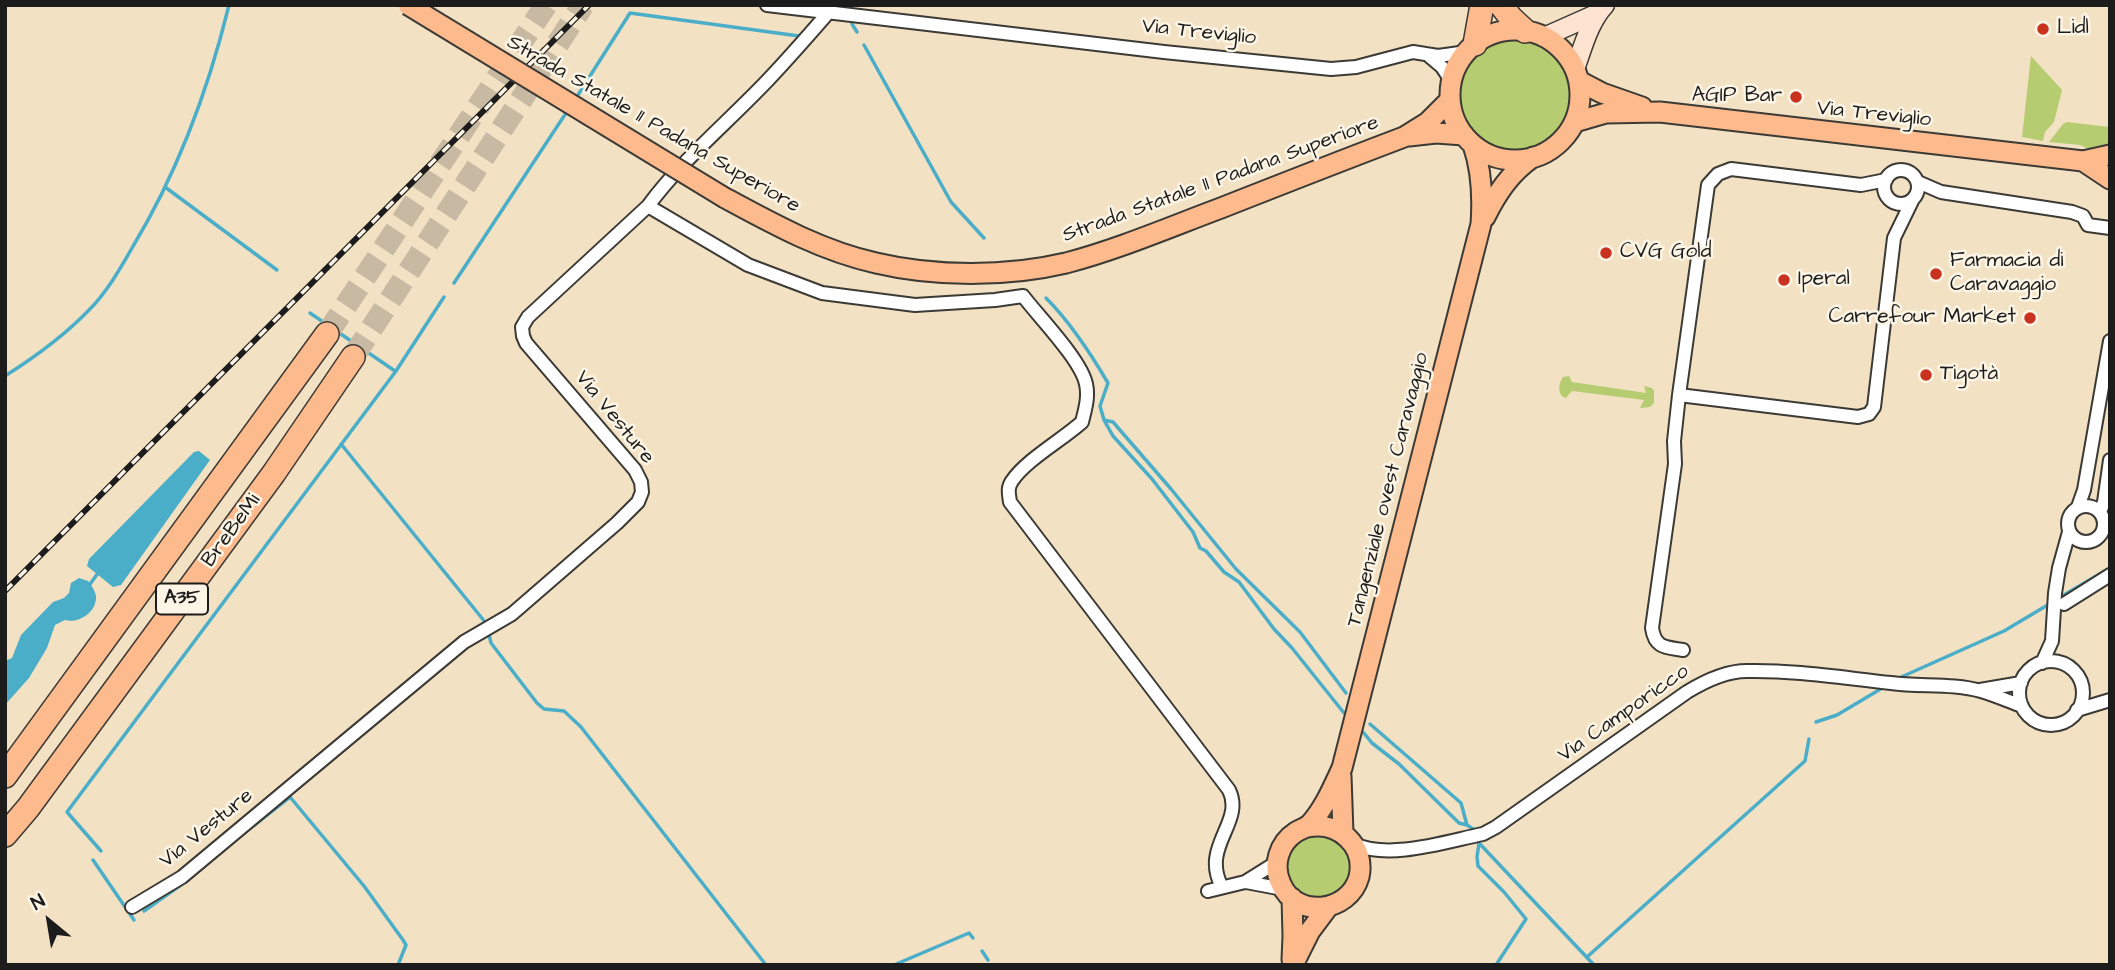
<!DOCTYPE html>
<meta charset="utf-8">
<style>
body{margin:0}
#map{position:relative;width:2115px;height:970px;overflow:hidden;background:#f3e1c4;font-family:"Architects Daughter",sans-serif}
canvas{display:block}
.frame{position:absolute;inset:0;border:7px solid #1c1c1c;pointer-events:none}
.north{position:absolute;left:14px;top:886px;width:70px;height:70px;-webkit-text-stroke:5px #fcf5e5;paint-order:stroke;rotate:330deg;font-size:19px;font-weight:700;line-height:28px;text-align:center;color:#1c1c1c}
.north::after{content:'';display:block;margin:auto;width:24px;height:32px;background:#1c1c1c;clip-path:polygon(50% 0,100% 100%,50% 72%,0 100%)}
</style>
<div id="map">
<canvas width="2115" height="970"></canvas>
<div class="frame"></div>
<div class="north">N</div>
</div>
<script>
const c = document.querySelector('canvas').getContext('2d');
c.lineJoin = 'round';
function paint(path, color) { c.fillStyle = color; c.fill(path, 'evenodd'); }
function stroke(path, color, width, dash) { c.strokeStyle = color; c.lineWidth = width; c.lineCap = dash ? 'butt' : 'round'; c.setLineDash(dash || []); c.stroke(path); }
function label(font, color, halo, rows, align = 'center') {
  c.font = font + ' "Architects Daughter",sans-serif'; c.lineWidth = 5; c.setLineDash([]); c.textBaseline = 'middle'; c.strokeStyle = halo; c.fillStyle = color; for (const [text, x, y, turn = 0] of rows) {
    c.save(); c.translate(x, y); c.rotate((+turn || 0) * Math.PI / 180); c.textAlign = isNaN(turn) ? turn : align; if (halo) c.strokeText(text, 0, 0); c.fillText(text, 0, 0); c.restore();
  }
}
const green = new Path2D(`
 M1457 94a57 57 0 1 1 114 0a57 57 0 1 1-114 0Z
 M 2031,56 L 2062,90 L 2054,122 L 2045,132 L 2043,141 L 2022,137 Z
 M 2067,122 L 2110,127 L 2110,150 L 2092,151 L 2080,145 L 2049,142 L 2063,124 Z
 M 1569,376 L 1572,382 L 1646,393 L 1644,386 L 1652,388 L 1654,391 L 1654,403 L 1650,407 L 1640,408 L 1644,400 L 1572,391 L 1566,398 L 1563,397 C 1557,392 1559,383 1563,377 Z
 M1287 868a31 31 0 1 1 62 0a31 31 0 1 1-62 0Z`);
const water = new Path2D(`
 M 199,451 L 210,460 L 121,585 L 113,587 L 87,566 L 89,559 L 194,452 Z
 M 79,578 L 88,581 C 91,585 95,590 96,596 C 97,612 79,624 65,620 L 55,625 L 47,648 L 29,678 L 5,705 L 5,661 L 12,658 L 21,635 L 53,602 L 64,598 L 69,593 L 71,583 Z`);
const stream = new Path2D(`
 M 852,24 L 857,32
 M 864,45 L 951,202 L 984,238
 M 576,98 L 630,13 L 799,36
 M 165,187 L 277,270
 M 454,283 L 568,110
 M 1046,298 C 1070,322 1091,354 1108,383 L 1100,406 L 1104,420 L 1113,422 L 1171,489 L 1236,569 L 1300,632 L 1346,693
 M 310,313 L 329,326
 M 335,330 L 395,371
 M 5,376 C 35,357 65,335 89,310 C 107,292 120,269 132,248 C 178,172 208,91 229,5
 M 1104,420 L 1113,436 L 1152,479 L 1193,532 L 1200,548 L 1206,551 L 1224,572 L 1239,582 L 1274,629 L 1292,648 L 1344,713
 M 341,444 L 485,622
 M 88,587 L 98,573
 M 2057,599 L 2110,568
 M 488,631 L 491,643 L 537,703 L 544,709 L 564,711 L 581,727 L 766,965
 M 1899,678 L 2004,631 L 2051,603
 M 1816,722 L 1837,715 L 1884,687
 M 1370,724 L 1461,803 L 1467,825 L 1476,831
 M 1363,732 L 1372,743 L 1399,764 L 1459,823 L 1467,825
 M 253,826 L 290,797 L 364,886 L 403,940 L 406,945 L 398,965
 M 1479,843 L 1594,965
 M 1479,843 L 1477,857 L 1478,866 L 1504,892 L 1526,919 L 1496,965
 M 101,851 L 67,812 L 396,371 L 444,297
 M 93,860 L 134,920
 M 144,911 L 188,880
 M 982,951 L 988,960
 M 1587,957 L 1805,761 L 1809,739
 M 894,965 L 969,933 L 973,938`);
const highwayTunnel = new Path2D(`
 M 327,334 L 546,5
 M 353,357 L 583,5`);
const street = new Path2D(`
 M 767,5 L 1164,52 L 1331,69 L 1356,67 L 1413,52 L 1438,56 L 1467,52
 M 1429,56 L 1442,67 L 1452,82
 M1884 187a17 17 0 1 1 34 0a17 17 0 1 1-34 0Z
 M 1918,182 L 1941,192 L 2072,212 L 2083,216 L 2088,225 L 2110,228
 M 648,206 L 748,265 L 822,293 L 915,305 L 995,300 L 1023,296 C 1039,317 1081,360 1086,384 C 1089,397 1085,410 1082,422 C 1062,440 1026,460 1012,481 C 1007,488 1009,494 1010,502 L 1229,790 C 1245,823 1200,846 1222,887
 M 1679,395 L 1858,417 L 1869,414 L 1874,407 L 1894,238 L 1912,201
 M2068 524a18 18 0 1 1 36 0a18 18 0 1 1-36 0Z
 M 2078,507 L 2084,490 L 2110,341
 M 2100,512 L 2104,502 L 2110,460
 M 2064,604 L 2110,575
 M 1683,650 C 1665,647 1655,648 1652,628 L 1675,464 L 1674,441 L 1679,395 L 1708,185 L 1718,174 L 1731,169 L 1861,185 L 1886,180
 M2019 693a32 32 0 1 1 64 0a32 32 0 1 1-64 0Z
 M 2042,663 L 2052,641 L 2055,593 L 2059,568 L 2069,532
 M 1980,690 L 2021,683
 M 2077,710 L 2110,700
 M 1354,844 C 1390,860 1444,842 1483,834 L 1496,827 L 1687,692 C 1705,681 1726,671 1747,671 C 1795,670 1843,678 1891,683 C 1920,687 1953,683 1981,691 C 1995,695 2008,701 2022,706
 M 1246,882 L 1283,889
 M 1208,891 L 1245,882 L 1277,862
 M 132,907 L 182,877 L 464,642 L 512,614 L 617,523 L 638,502 L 642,492 L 641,482 L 635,470 L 526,343 L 523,336 L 522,327 L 528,317 L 648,206 C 682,160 727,123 767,81 C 788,59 808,36 828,13`);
const secondary = new Path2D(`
 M 1544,37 L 1598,13
 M 1575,69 C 1583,47 1589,22 1605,5`);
const primary = new Path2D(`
 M1450 95a65 65 0 1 1 130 0a65 65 0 1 1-130 0Z
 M 1579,81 L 1602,93 L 1642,107
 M 1575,122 L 1606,113 L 1660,112 L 2083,161 L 2110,155
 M 1409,136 L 1436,133 L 1464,135
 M 2083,161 L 2110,179
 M 725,198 C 773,224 822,251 876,263 C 935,277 1007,277 1066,263 C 1119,249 1170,227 1221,208 C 1282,184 1343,160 1404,137 L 1428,122 L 1450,100
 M 1485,217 C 1497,193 1510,173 1533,157
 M 1341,776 L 1343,833
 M 1308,827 C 1338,821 1366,845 1359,877 C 1349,913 1296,919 1281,884 C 1272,865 1279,843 1296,832 C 1301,829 1306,828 1310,824 C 1324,809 1333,787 1342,768 L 1481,224 C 1483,196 1482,171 1473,145
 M 1292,960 L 1293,936 L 1292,898
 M 1293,965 L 1310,931 L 1328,907`);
const highway = new Path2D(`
 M 1501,5 L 1511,18 L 1525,31
 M 1475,44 L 1482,5
 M 5,776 L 327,334
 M 5,835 L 28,808 L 274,473 L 353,357`);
const rail = new Path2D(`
 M 5,591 L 589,5`);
const primaryBridge = new Path2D(`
 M 408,5 L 725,198`);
const markers = [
 [2043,29,7,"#c8321e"],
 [1796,97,7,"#c8321e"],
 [1606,253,7,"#c8321e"],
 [1936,274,7,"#c8321e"],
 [1784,280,7,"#c8321e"],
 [2030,318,7,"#c8321e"],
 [1926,375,7,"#c8321e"]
];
const shields = [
 [182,599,52]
];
const shieldNames = [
 ["A35",182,599]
];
const poiNames = [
 ["Lidl",2057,29],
 ["AGIP Bar",1782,97,"right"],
 ["CVG Gold",1620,253],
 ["Farmacia di",1950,262],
 ["Caravaggio",1950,286],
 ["Iperal",1798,280],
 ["Carrefour Market",2016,318,"right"],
 ["Tigotà",1940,375]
];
const streetNames = [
 ["Via Treviglio",1199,33,6],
 ["Via Treviglio",1874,115,6],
 ["Strada Statale 11 Padana Superiore",653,125,30],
 ["Strada Statale 11 Padana Superiore",1221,180,-20],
 ["Via Vesture",614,418,51],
 ["Tangenziale ovest Caravaggio",1389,490,-76],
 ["BreBeMi",232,531,-54],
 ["Via Camporicco",1624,714,-35],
 ["Via Vesture",207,829,-39]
];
paint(green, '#b5cc71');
paint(water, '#4aaec9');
stroke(stream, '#4aaec9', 3.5);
stroke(highwayTunnel, '#c8baa2', 23, [23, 11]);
stroke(street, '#3c3a35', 16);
stroke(secondary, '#3c3a35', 21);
stroke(primary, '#3c3a35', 23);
stroke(highway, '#3c3a35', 26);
stroke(street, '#fff', 12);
stroke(secondary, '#fee3d1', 18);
stroke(primary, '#fcba8d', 19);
stroke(highway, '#fcba8d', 23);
stroke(rail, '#1c1c1c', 6);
stroke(rail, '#fcf5e5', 3.5, [10]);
stroke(primaryBridge, '#3c3a35', 23, []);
stroke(primaryBridge, '#fcba8d', 19);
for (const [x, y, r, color] of markers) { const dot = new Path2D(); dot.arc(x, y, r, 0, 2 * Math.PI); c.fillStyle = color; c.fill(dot); stroke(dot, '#fcf5e5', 2.5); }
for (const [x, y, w] of shields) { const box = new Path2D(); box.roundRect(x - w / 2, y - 15.5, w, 31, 5); c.fillStyle = '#fcf5e5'; c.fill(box); stroke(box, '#1c1c1c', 2); }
label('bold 19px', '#1c1c1c', null, shieldNames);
label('21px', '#1c1c1c', '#fcf5e5', poiNames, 'left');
label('21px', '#1c1c1c', '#fcf5e5', streetNames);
</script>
